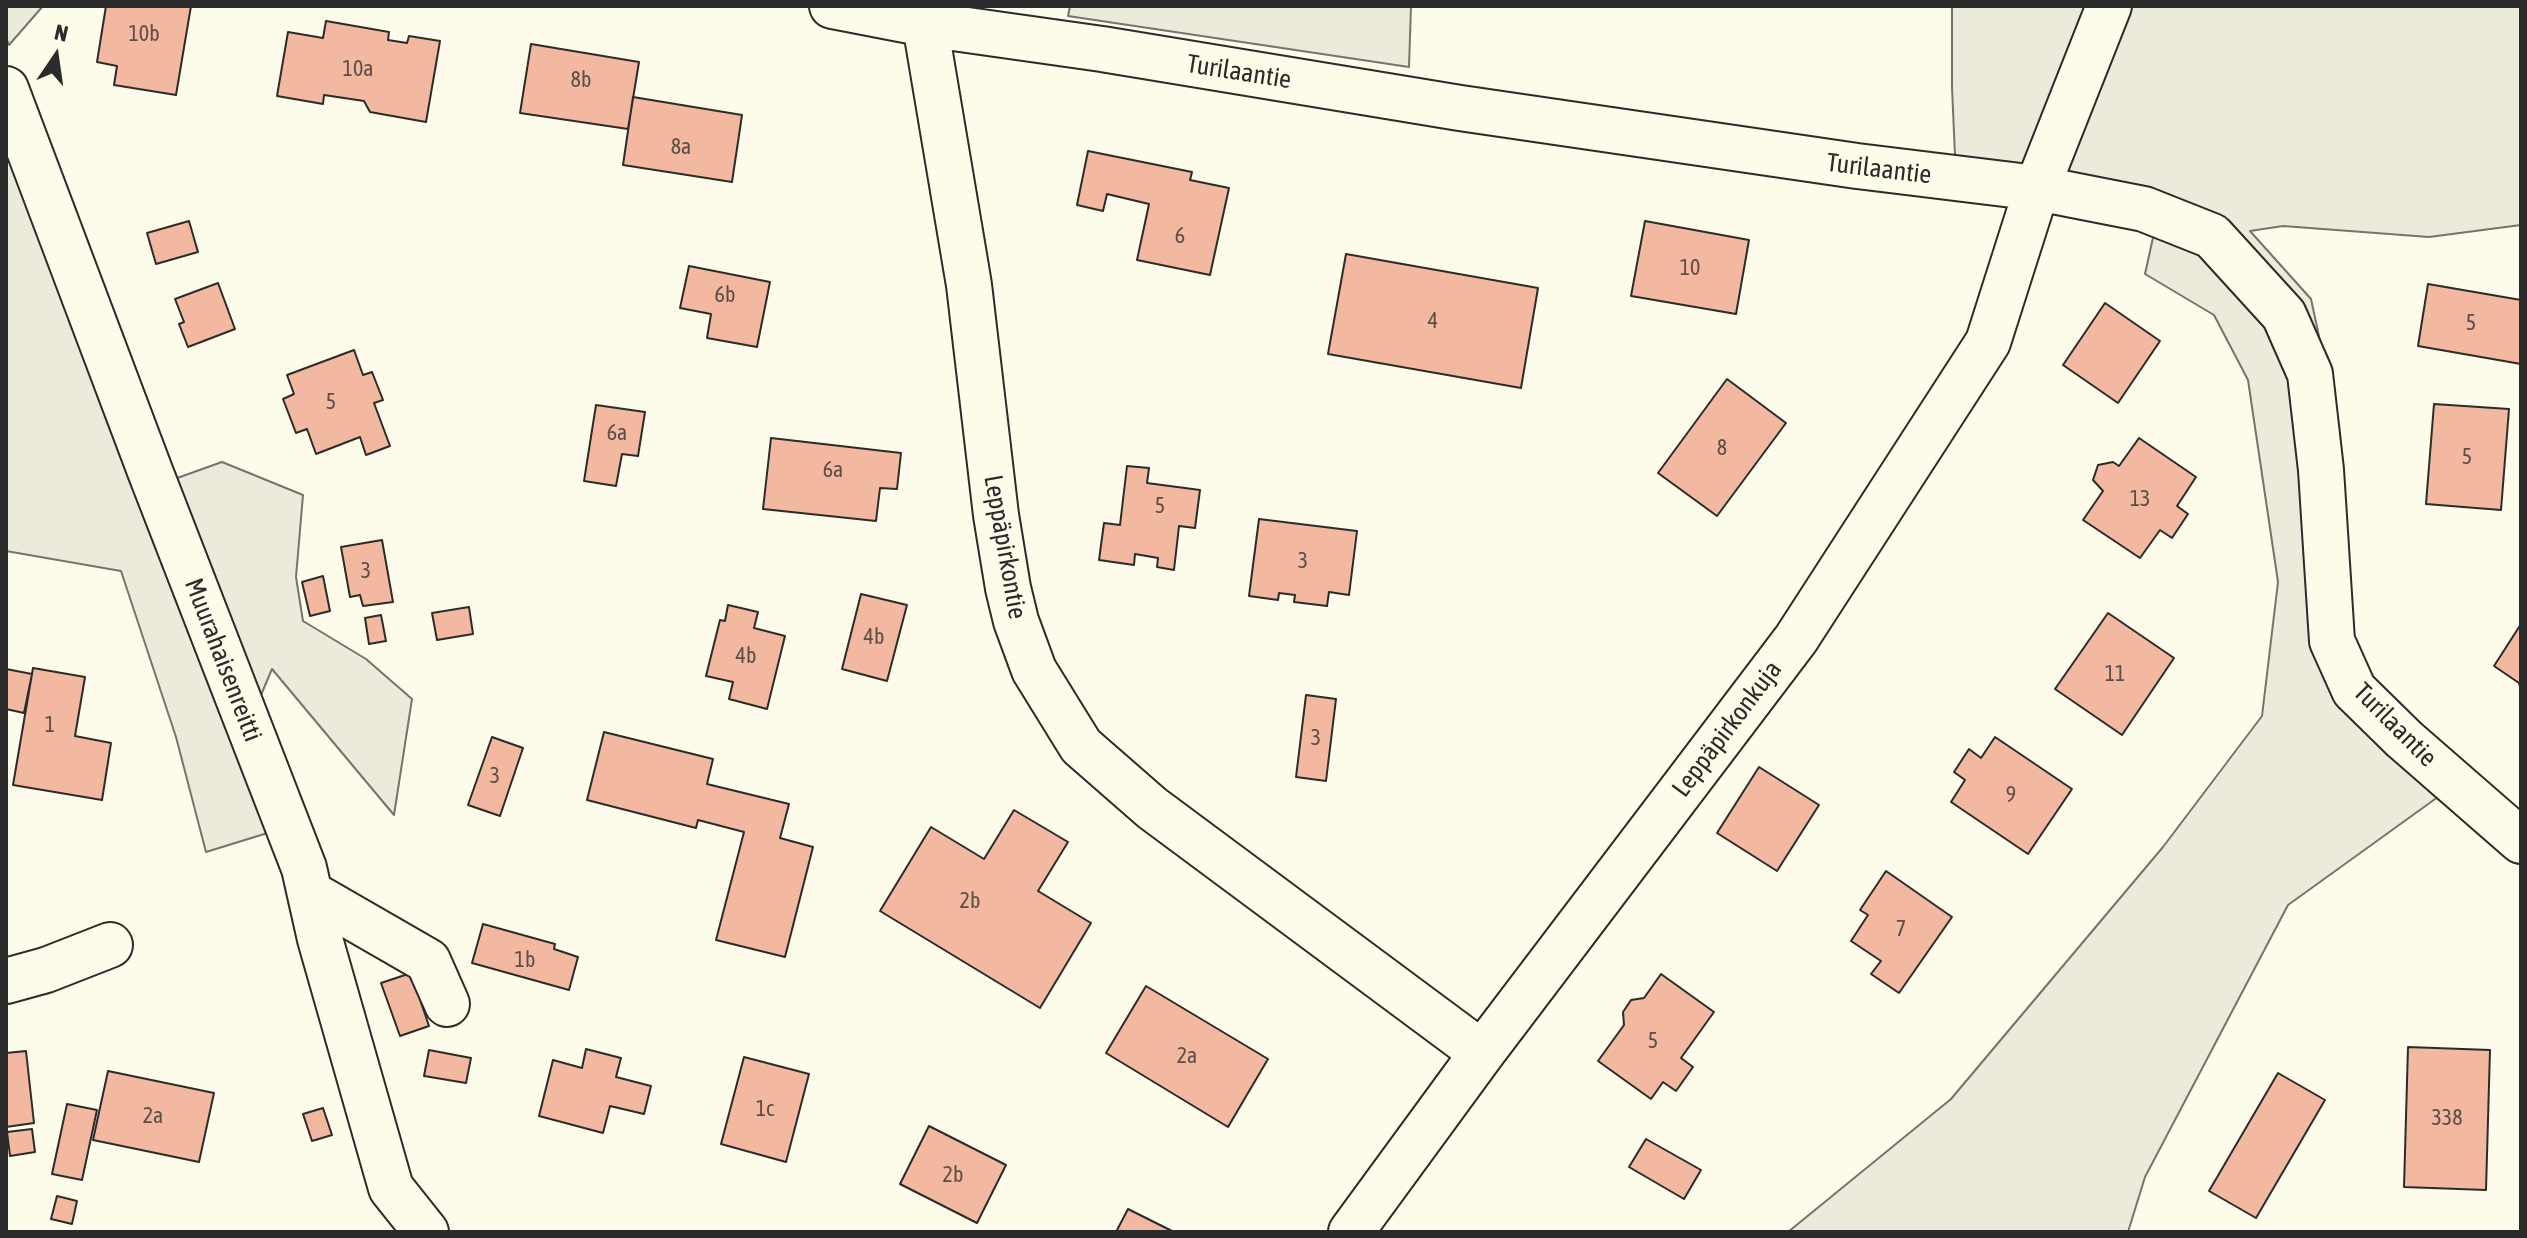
<!DOCTYPE html>
<meta charset="utf-8">
<style>
body{margin:0}
#map{position:relative;width:2527px;height:1238px;overflow:hidden;background:#fdfbea;font-family:"Asap Condensed",sans-serif}
canvas{display:block}
.frame{position:absolute;inset:0;border:8px solid #2b2b2b;pointer-events:none}
.north{position:absolute;left:16px;top:16px;width:80px;height:80px;-webkit-text-stroke:6px #fdfbea;paint-order:stroke;rotate:13deg;font-size:22px;font-weight:700;line-height:32px;text-align:center;color:#2b2b2b}
.north::after{content:'';display:block;margin:auto;width:28px;height:36px;background:#2b2b2b;clip-path:polygon(50% 0,100% 100%,50% 72%,0 100%)}
</style>
<div id="map">
<canvas width="2527" height="1238"></canvas>
<div class="frame"></div>
<div class="north">N</div>
</div>
<script>
const c = document.querySelector('canvas').getContext('2d');
c.lineJoin = 'round';
function paint(path, color) { c.fillStyle = color; c.fill(path, 'evenodd'); }
function stroke(path, color, width, dash) { c.strokeStyle = color; c.lineWidth = width; c.lineCap = dash ? 'butt' : 'round'; c.setLineDash(dash || []); c.stroke(path); }
function label(font, color, halo, rows, align = 'center') {
  c.font = font + ' "Asap Condensed",sans-serif'; c.lineWidth = 6; c.setLineDash([]); c.textBaseline = 'middle'; c.strokeStyle = halo; c.fillStyle = color; for (const [text, x, y, turn = 0] of rows) {
    c.save(); c.translate(x, y); c.rotate((+turn || 0) * Math.PI / 180); c.textAlign = isNaN(turn) ? turn : align; if (halo) c.strokeText(text, 0, 0); c.fillText(text, 0, 0); c.restore();
  }
}
const green = new Path2D(`
 M 6,6 L 43,6 L 9,45 L 6,37 Z
 M 1070,6 L 1411,6 L 1409,67 L 1068,16 Z
 M 1952,6 L 2521,6 L 2521,225 L 2429,237 L 2283,226 L 2250,231 L 2311,299 L 2340,434 L 2344,603 L 2332,641 L 2456,784 L 2288,905 L 2145,1177 L 2128,1232 L 1788,1232 L 1951,1099 L 2163,847 L 2262,716 L 2278,582 L 2248,380 L 2214,315 L 2145,274 L 2158,215 L 1956,179 L 1952,87 Z
 M 6,155 L 23,189 L 138,492 L 222,462 L 303,495 L 296,577 L 303,621 L 366,659 L 412,699 L 394,815 L 272,669 L 244,735 L 274,831 L 206,852 L 176,737 L 121,571 L 6,551 Z`);
const building = new Path2D(`
 M 106,6 L 191,6 L 176,95 L 114,85 L 117,66 L 97,62 Z
 M 326,21 L 389,32 L 388,40 L 407,43 L 409,36 L 440,41 L 426,122 L 370,112 L 364,101 L 324,95 L 323,104 L 277,96 L 288,32 L 323,38 Z
 M 531,44 L 639,62 L 628,129 L 520,113 Z
 M 633,97 L 742,115 L 732,182 L 623,165 Z
 M 1088,151 L 1192,172 L 1190,180 L 1229,188 L 1210,275 L 1137,260 L 1149,204 L 1107,194 L 1103,211 L 1077,205 Z
 M 189,221 L 198,252 L 156,264 L 147,233 Z
 M 1645,221 L 1749,240 L 1736,314 L 1631,296 Z
 M 1346,254 L 1538,288 L 1521,388 L 1328,354 Z
 M 689,266 L 770,282 L 757,347 L 707,338 L 711,314 L 680,308 Z
 M 218,283 L 235,329 L 188,347 L 179,324 L 184,322 L 175,299 Z
 M 2428,284 L 2521,300 L 2521,364 L 2418,346 Z
 M 2105,303 L 2160,341 L 2118,403 L 2063,365 Z
 M 354,350 L 363,375 L 372,372 L 383,400 L 374,403 L 390,446 L 366,455 L 360,437 L 316,454 L 307,429 L 296,433 L 283,399 L 294,394 L 287,375 Z
 M 1727,379 L 1786,423 L 1717,516 L 1658,473 Z
 M 2434,404 L 2509,409 L 2501,510 L 2426,504 Z
 M 596,405 L 645,412 L 638,456 L 622,454 L 616,486 L 584,481 Z
 M 771,438 L 901,453 L 897,489 L 880,488 L 876,521 L 763,509 Z
 M 2139,438 L 2196,477 L 2177,506 L 2188,514 L 2172,538 L 2160,530 L 2140,558 L 2083,520 L 2103,491 L 2093,480 L 2098,465 L 2113,462 L 2119,466 Z
 M 1127,466 L 1149,468 L 1147,483 L 1200,490 L 1195,528 L 1179,526 L 1174,570 L 1157,567 L 1158,558 L 1135,554 L 1134,565 L 1099,560 L 1104,523 L 1120,525 Z
 M 1259,519 L 1357,531 L 1349,595 L 1329,592 L 1327,606 L 1294,602 L 1295,595 L 1279,593 L 1278,600 L 1249,596 Z
 M 382,540 L 393,602 L 363,606 L 360,595 L 350,597 L 341,547 Z
 M 323,576 L 330,611 L 310,616 L 302,582 Z
 M 861,594 L 907,605 L 887,681 L 842,669 Z
 M 728,605 L 758,612 L 754,628 L 785,636 L 767,709 L 729,699 L 733,682 L 706,676 L 720,620 L 725,621 Z
 M 469,607 L 473,634 L 437,640 L 432,613 Z
 M 2108,613 L 2174,658 L 2122,735 L 2055,689 Z
 M 381,615 L 386,641 L 369,644 L 365,618 Z
 M 2521,624 L 2521,691 L 2519,683 L 2494,666 Z
 M 33,668 L 85,677 L 75,736 L 111,743 L 102,800 L 13,785 Z
 M 6,669 L 32,674 L 24,713 L 6,709 Z
 M 1306,695 L 1336,699 L 1326,781 L 1296,777 Z
 M 604,732 L 713,759 L 707,784 L 789,804 L 780,838 L 813,847 L 785,957 L 716,940 L 744,832 L 698,820 L 696,828 L 587,800 Z
 M 492,737 L 523,748 L 500,816 L 468,805 Z
 M 1995,737 L 2072,789 L 2028,854 L 1951,802 L 1965,780 L 1954,772 L 1969,749 L 1981,758 Z
 M 1759,767 L 1819,805 L 1777,871 L 1717,833 Z
 M 1014,810 L 1068,842 L 1038,891 L 1091,923 L 1040,1008 L 880,911 L 931,827 L 984,859 Z
 M 1886,871 L 1952,917 L 1899,993 L 1871,974 L 1881,961 L 1851,941 L 1868,915 L 1860,910 Z
 M 483,924 L 555,944 L 554,949 L 578,957 L 569,990 L 472,963 Z
 M 411,973 L 429,1026 L 400,1036 L 381,983 Z
 M 1661,974 L 1714,1012 L 1681,1058 L 1693,1067 L 1676,1091 L 1663,1082 L 1651,1099 L 1598,1061 L 1624,1025 L 1623,1012 L 1631,1000 L 1644,998 Z
 M 1146,986 L 1268,1059 L 1228,1127 L 1106,1053 Z
 M 2408,1047 L 2490,1050 L 2486,1190 L 2404,1187 Z
 M 586,1049 L 621,1058 L 616,1077 L 651,1086 L 644,1114 L 610,1106 L 603,1133 L 539,1116 L 553,1060 L 582,1068 Z
 M 429,1050 L 471,1058 L 466,1083 L 424,1076 Z
 M 26,1051 L 34,1123 L 6,1127 L 6,1053 Z
 M 744,1057 L 809,1074 L 786,1162 L 721,1144 Z
 M 108,1071 L 214,1093 L 199,1162 L 93,1140 Z
 M 2278,1073 L 2325,1100 L 2256,1218 L 2209,1191 Z
 M 67,1104 L 97,1110 L 82,1180 L 52,1174 Z
 M 323,1108 L 332,1135 L 312,1141 L 303,1114 Z
 M 929,1126 L 1006,1165 L 977,1223 L 900,1184 Z
 M 32,1129 L 35,1152 L 10,1156 L 7,1132 Z
 M 1646,1139 L 1701,1170 L 1684,1199 L 1629,1167 Z
 M 57,1196 L 77,1201 L 72,1224 L 51,1219 Z
 M 1128,1209 L 1174,1232 L 1116,1232 Z`);
const minor = new Path2D(`
 M 832,6 L 925,24 L 1102,49 L 1460,108 L 1857,166 L 2037,188 L 2144,209 L 2212,236 L 2284,315 L 2310,374 L 2321,470 L 2332,641 L 2354,690 L 2404,739 L 2521,841
 M 925,24 L 969,285 L 996,515 L 1008,588 L 1016,621 L 1034,670 L 1081,746 L 1152,808 L 1482,1053
 M 6,89 L 150,471 L 304,868 L 320,939 L 391,1188 L 426,1232
 M 310,893 L 428,961 L 447,1004
 M 6,981 L 46,970 L 110,945
 M 1351,1232 L 1482,1053 L 1796,639 L 1988,342 L 2037,188 L 2109,6`);
const numberNames = [
 ["10b",144,34],
 ["10a",358,69],
 ["8b",581,80],
 ["8a",681,147],
 ["6",1180,236],
 ["10",1690,268],
 ["6b",725,295],
 ["4",1433,321],
 ["5",2471,323],
 ["5",331,402],
 ["6a",617,433],
 ["8",1722,448],
 ["5",2467,457],
 ["6a",833,470],
 ["13",2140,499],
 ["5",1160,506],
 ["3",1303,561],
 ["3",366,571],
 ["4b",874,637],
 ["4b",746,656],
 ["11",2115,674],
 ["1",50,725],
 ["3",1316,738],
 ["3",495,776],
 ["9",2011,795],
 ["2b",970,901],
 ["7",1901,929],
 ["1b",525,960],
 ["5",1653,1041],
 ["2a",1187,1056],
 ["1c",765,1109],
 ["2a",153,1116],
 ["338",2447,1118],
 ["2b",953,1175]
];
const streetNames = [
 ["Turilaantie",1239,72,9],
 ["Turilaantie",1879,169,7],
 ["Leppäpirkontie",1005,547,80],
 ["Muurahaisenreitti",223,660,69],
 ["Turilaantie",2395,725,45],
 ["Leppäpirkonkuja",1727,729,-53]
];
paint(green, '#ecebdb');
stroke(green, '#74746e', 2);
paint(building, '#f2b8a0');
stroke(building, '#2b2b2b', 2);
stroke(minor, '#2b2b2b', 48);
stroke(minor, '#fdfbea', 44);
label('22px', '#5d4e48', null, numberNames);
label('26px', '#2b2b2b', '#fdfbea', streetNames);
</script>
